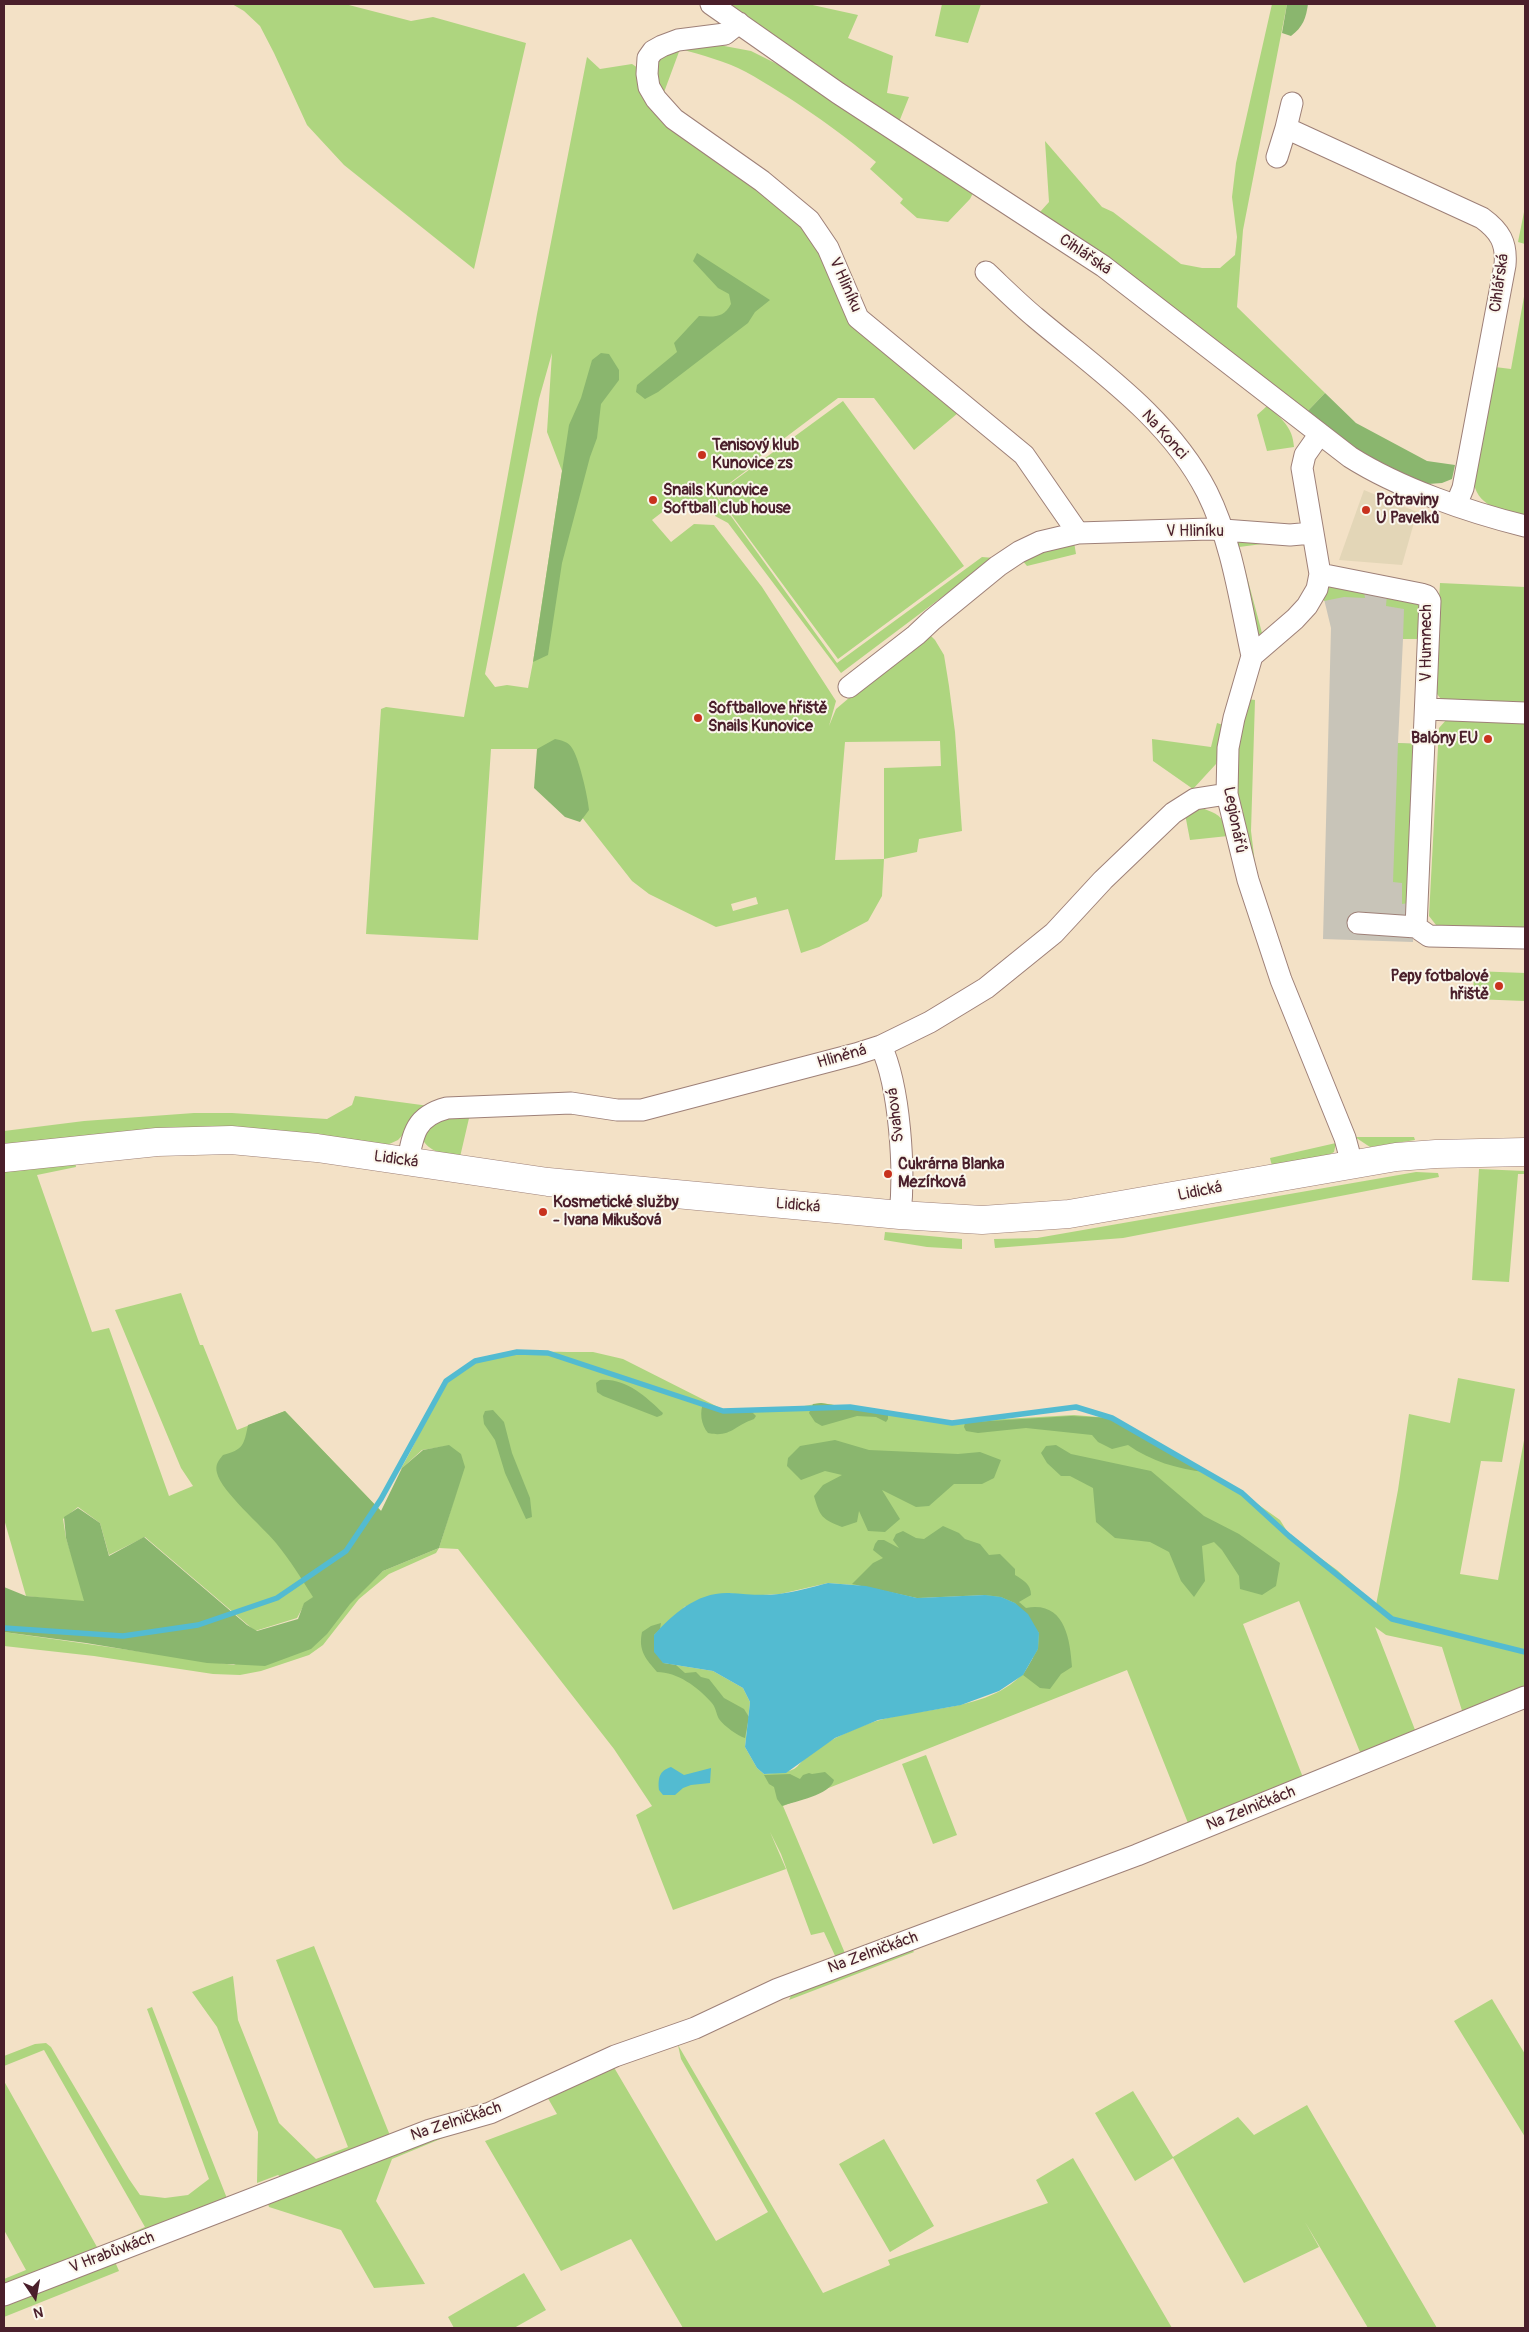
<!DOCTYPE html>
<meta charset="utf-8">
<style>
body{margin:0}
#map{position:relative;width:1529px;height:2332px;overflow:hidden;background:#f3e1c6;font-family:Pangolin,sans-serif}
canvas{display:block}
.frame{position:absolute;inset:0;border:5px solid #4a1f2b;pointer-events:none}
.north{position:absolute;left:10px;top:2272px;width:50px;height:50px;-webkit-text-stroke:4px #fbf7ec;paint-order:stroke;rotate:168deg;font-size:14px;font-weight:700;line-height:20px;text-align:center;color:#4a1f2b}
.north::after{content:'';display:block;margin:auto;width:18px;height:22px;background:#4a1f2b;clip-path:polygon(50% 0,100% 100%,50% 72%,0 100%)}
</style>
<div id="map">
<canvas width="1529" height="2332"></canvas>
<div class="frame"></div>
<div class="north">N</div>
</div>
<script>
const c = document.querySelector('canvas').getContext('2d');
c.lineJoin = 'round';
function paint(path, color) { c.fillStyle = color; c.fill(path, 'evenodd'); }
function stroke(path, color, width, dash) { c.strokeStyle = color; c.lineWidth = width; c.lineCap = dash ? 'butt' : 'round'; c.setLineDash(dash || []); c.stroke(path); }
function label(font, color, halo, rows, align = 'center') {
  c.font = font + ' Pangolin,sans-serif'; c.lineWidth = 4; c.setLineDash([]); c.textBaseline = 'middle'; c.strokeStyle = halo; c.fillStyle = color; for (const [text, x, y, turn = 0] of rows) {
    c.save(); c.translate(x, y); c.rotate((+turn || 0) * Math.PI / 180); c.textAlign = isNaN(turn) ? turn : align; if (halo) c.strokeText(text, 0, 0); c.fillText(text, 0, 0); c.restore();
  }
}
const built = new Path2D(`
 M 1364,490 L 1417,512 L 1402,565 L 1339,560 Z`);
const industrial = new Path2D(`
 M 1324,589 L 1414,598 L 1422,639 L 1403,639 L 1398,743 L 1420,744 L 1413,899 L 1413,942 L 1323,939 L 1331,628 L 1324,599 Z`);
const green = new Path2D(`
 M 232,4 L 345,4 L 411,21 L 433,17 L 526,43 L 474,269 L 344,165 L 307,125 L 274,53 L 260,26 L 244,11 Z
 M 724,4 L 808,4 L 858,15 L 848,38 L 893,56 L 887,93 L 909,97 L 899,122 Z
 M 942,4 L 981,4 L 968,43 L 935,36 Z
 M 1272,4 L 1287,4 L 1243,230 L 1237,307 L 1325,393 L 1304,415 L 1154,297 L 1040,212 L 1049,202 L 1045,141 L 1102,207 L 1113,212 L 1181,264 L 1202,268 L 1220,268 L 1235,255 L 1237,237 L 1232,197 L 1236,163 Z
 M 719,45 L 751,51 L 795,73 L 973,193 L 970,199 L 948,222 L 917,218 L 900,203 L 903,199 L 870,169 L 876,162 C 838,130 789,96 746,72 C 725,61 702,55 680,49 L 663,95 L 656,84 L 657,65 L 660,57 L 668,50 Z
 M 587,57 L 600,69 L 632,64 L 638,68 L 653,106 L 762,189 L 810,235 L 831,267 L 839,297 L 958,413 L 914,450 L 874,398 L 838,398 L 750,464 L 751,467 L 715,494 L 837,663 L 982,557 L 994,558 L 841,673 L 728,523 L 715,516 L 715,512 L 698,510 L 674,503 L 652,520 L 671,542 L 694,524 L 714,525 L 762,587 L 836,701 L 829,726 L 836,709 L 927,632 L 935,640 L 944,655 L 949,686 L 955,732 L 962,831 L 919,839 L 917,852 L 884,859 L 882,896 L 868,921 L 819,947 L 801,953 L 788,909 L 716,927 L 649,894 L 632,881 L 548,774 L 537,749 L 491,749 L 478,940 L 366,934 L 381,709 L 386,707 L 464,717 L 537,314 ZM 552,353 L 547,432 L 562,471 L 533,662 L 528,688 L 507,685 L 495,687 L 485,674 L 539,399 ZM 940,741 L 941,766 L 884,768 L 884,859 L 835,860 L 845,742 ZM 756,897 L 758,904 L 733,911 L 731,904 Z
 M 1525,207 L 1525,244 L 1518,242 Z
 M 1525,291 L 1525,517 C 1505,511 1479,508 1474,484 L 1495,367 L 1511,369 Z
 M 843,401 L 964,566 L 838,659 L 716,494 Z
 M 1267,406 C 1281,418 1293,427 1294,447 L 1267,451 L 1257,415 Z
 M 1237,540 L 1305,541 L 1305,545 L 1270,543 L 1239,547 L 1262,633 L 1259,635 L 1254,633 Z
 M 1074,542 L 1076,554 L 1027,566 L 1022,560 L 1041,551 Z
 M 1440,583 L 1525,587 L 1525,707 L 1444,703 L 1434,690 Z
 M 1332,586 L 1364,592 L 1365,598 L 1344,597 L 1324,601 L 1324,589 Z
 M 1387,594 L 1419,601 L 1422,639 L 1403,639 L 1404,609 L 1386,606 Z
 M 1247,699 L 1255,700 L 1251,831 L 1256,872 L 1239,819 L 1234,771 Z
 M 1447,719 L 1525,720 L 1525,930 L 1436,925 L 1429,916 L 1439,728 Z
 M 1217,723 L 1226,726 L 1216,764 L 1193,789 L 1153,761 L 1152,739 L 1211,747 Z
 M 1398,743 L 1420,744 L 1409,903 L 1402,904 L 1402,883 L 1393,882 Z
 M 1202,808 C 1220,815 1223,816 1228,836 L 1190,840 L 1185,814 L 1192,809 Z
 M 1474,971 L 1525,973 L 1525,1001 L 1473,999 Z
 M 355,1096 L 429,1106 L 398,1140 L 385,1146 L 4,1147 L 4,1131 L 84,1121 L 194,1113 L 232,1113 L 327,1119 L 352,1105 Z
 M 470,1114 L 460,1157 C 444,1154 429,1153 421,1137 L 438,1118 Z
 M 1355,1137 L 1414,1137 L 1415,1140 L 1370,1147 Z
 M 1336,1143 L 1334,1152 L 1325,1157 L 1272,1166 L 1270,1158 Z
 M 75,1160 L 76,1167 L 37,1175 L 92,1332 L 109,1328 L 169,1496 L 193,1486 L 181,1468 L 115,1310 L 181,1293 L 200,1345 L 203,1345 L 237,1430 L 285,1411 L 381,1511 L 338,1577 L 304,1605 L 297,1618 L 255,1631 L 145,1537 L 109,1555 L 100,1523 L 78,1507 L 63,1519 L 66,1538 L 87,1603 L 26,1596 L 4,1519 L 4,1168 Z
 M 1479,1169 L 1525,1171 L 1525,1174 L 1518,1174 L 1509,1282 L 1472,1280 Z
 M 1416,1172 L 1438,1173 L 1439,1177 L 1123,1238 L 995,1248 L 994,1239 L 1037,1238 Z
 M 885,1232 L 962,1239 L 962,1249 L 927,1247 L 884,1240 Z
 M 593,1352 L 623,1359 L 724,1410 L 771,1412 L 821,1403 L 951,1422 L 1074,1415 L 1111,1418 L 1242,1493 L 1280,1520 L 1290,1536 L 1337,1570 L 1376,1605 L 1398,1490 L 1409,1414 L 1450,1423 L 1458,1378 L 1515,1389 L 1502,1462 L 1481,1461 L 1460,1574 L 1498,1580 L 1525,1435 L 1525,1693 L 1464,1717 L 1442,1647 L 1386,1635 L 1375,1627 L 1417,1735 L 1362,1757 L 1299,1601 L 1243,1624 L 1304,1780 L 1190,1828 L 1127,1670 L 783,1806 L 847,1958 L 837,1960 L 824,1932 L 811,1935 L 781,1854 L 770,1832 L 786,1869 L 673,1910 L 636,1815 L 652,1806 L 614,1749 L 458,1549 L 439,1548 L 436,1553 L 389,1574 L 359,1599 L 323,1645 L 309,1655 L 261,1671 L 240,1675 L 213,1674 L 94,1656 L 4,1646 L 4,1632 L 234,1665 L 348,1604 L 383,1571 L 439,1548 L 464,1467 L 448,1446 L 422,1450 L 400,1470 C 415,1446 425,1419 439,1395 C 468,1342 542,1353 593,1352 ZM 828,1583 L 866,1586 L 917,1598 L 985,1595 L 1034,1659 C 999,1717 920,1703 865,1725 C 844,1733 825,1742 808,1756 C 803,1759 799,1766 794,1769 C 787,1773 772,1773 764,1774 L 757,1768 L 745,1747 L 750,1702 L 743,1688 L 713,1671 L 663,1663 L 684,1607 L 729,1593 L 746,1596 L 780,1594 Z
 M 926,1755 L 957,1835 L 933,1844 L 902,1764 Z
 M 314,1946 L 391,2138 L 284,2179 L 278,2175 L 257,2183 L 258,2132 L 217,2027 L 192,1992 L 233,1976 L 238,2020 L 279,2123 L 316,2159 L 348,2147 L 276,1960 Z
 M 911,1948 L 914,1952 L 789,2000 L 794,1989 Z
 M 1492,1999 L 1525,2054 L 1525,2137 L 1454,2021 Z
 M 152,2007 L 228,2201 L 131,2240 L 127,2235 L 145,2227 L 44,2050 L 4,2066 L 4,2056 L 35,2044 L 46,2043 L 51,2047 L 129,2179 L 140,2195 L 165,2198 L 188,2195 L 209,2179 L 147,2009 Z
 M 678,2045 L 823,2293 L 890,2265 L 888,2260 L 1048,2203 L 1036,2180 L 1073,2158 L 1172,2328 L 683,2328 L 631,2239 L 561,2271 L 485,2141 L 557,2114 L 546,2095 L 612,2064 L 716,2241 L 768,2212 L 681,2059 Z
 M 4,2081 L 97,2247 L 4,2289 L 4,2279 L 26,2270 L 4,2230 Z
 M 1133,2091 L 1173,2157 L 1238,2117 L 1254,2135 L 1307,2105 L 1437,2328 L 1368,2328 L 1305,2222 L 1319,2247 L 1244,2283 L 1173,2158 L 1135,2181 L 1095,2113 Z
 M 438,2133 L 450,2135 L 392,2159 L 376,2201 L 425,2284 L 374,2288 L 341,2230 L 269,2207 L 268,2204 Z
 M 884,2139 L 934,2226 L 890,2252 L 839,2164 Z
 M 113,2257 L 119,2271 L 4,2317 L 4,2300 Z
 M 524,2273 L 546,2310 L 514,2328 L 454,2328 L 448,2317 Z`);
const forest = new Path2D(`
 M 1287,4 L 1308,4 C 1306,18 1303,27 1291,36 L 1282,33 Z
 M 697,253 L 770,300 L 755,312 L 748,323 L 658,392 L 645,399 L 636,392 L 637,385 L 677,352 L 674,343 L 699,316 C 714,317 724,318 731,304 L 729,294 L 718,288 L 693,261 Z
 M 601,353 L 609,354 L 619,370 L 619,380 L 601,404 L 597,438 L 590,457 L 562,563 L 548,655 L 533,662 L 569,425 L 581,398 L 592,360 Z
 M 1325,393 L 1356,423 L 1427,461 L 1455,465 L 1452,479 L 1442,483 L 1428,484 L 1405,476 L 1374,462 L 1304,415 Z
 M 555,739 C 561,740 569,742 572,748 C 579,758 588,797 589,810 L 580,822 L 565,817 L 534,788 L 537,749 Z
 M 600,1380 C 626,1378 645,1396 663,1413 L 662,1415 L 657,1417 L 603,1396 L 597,1392 L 596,1383 Z
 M 704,1402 L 720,1410 L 752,1412 L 756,1416 L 754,1419 C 734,1426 730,1438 708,1433 C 701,1425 699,1411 704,1402 Z
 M 821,1403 L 888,1414 L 888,1419 L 886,1422 L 876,1417 L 857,1416 L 822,1426 L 815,1422 L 809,1413 L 813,1404 Z
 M 493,1410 L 504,1422 L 512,1453 L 530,1498 L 532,1517 L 526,1519 L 505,1473 L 495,1440 L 484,1424 L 483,1416 L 485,1411 Z
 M 285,1411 L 381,1511 L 402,1468 L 423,1450 L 449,1445 L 461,1454 L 465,1467 L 439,1548 L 383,1571 L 350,1604 L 327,1634 L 311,1649 L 265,1666 L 207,1663 L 86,1643 L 4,1632 L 4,1587 L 26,1596 L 84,1601 L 66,1538 L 64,1517 L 78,1508 L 100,1523 L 109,1556 L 144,1537 L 247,1625 L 257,1631 L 298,1619 L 304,1603 L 313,1597 C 301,1578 290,1560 276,1543 C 262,1526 221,1491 217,1473 C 215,1465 218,1461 223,1455 C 243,1450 244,1445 248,1425 Z
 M 1071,1416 L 1112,1418 L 1205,1472 C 1177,1469 1151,1461 1128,1445 L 1112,1449 L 1098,1442 L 1092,1435 L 1026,1428 L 978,1433 L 966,1431 L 964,1427 L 965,1423 L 974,1422 Z
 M 835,1440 L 869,1450 L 958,1454 L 980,1452 L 1001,1460 L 994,1478 L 982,1484 L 954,1484 L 929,1506 L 916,1507 L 882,1490 L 900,1519 L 885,1532 L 868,1531 L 859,1511 L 857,1522 L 842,1527 C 822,1519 820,1517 814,1496 L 823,1485 L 842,1475 L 825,1471 L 801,1480 L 787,1466 L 788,1458 L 800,1446 Z
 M 1056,1445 L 1071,1454 L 1151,1471 L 1204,1516 L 1239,1534 L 1280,1563 L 1276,1586 L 1262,1595 L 1240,1589 L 1239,1576 L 1222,1550 L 1214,1542 L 1202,1546 L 1205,1581 L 1194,1597 L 1181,1581 L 1169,1552 L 1150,1542 L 1115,1538 L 1096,1522 L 1093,1488 L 1070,1476 L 1061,1476 L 1047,1463 L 1041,1453 L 1046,1446 Z
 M 943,1526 L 959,1533 L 965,1539 L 980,1544 L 989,1555 L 1000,1554 L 1015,1569 L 1015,1575 C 1023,1580 1031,1584 1031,1595 L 1019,1602 L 1026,1608 C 1064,1601 1070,1637 1072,1667 L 1061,1674 L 1050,1689 L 1040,1688 L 1023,1675 L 1038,1649 L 1039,1633 L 1015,1603 L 1001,1597 L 985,1595 L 917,1598 L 852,1584 L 873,1563 L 883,1558 L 873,1550 L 875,1544 L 878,1540 L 884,1540 L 899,1548 L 893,1540 L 896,1534 L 903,1531 L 916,1538 L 924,1539 Z
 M 661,1623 L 660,1629 L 654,1635 L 663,1663 L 676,1665 L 685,1673 L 696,1672 L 701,1677 L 709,1679 L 724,1698 L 744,1709 L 749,1717 L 745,1738 C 738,1736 724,1726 719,1719 C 716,1714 716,1707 711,1702 C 698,1687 677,1672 657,1672 C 646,1659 638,1651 642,1632 L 651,1626 Z
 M 825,1772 L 834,1780 C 830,1795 796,1801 782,1806 L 777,1799 L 774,1787 L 769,1784 L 764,1775 L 790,1774 L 800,1779 L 803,1775 L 809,1773 L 812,1774 Z`);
const water = new Path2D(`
 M 828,1583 L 866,1586 L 917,1598 L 985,1595 L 1001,1597 L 1015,1603 L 1028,1614 L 1039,1633 L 1038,1649 L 1023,1675 L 999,1691 L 961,1705 L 878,1720 L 835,1738 L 786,1773 L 764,1774 L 757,1768 L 745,1747 L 750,1702 L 743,1688 L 713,1671 L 663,1663 L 654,1652 L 654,1635 C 673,1614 697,1592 729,1593 C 746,1594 761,1596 779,1594 C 795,1592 812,1587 828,1583 Z
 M 671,1767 L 684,1775 L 711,1768 L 710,1783 L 691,1785 L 683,1788 L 675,1795 L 663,1795 L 659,1790 C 658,1778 659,1771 671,1767 Z`);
const stream = new Path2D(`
 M 4,1628 L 123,1636 L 198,1625 L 277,1598 L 346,1551 L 381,1499 L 446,1381 L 475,1361 L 517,1352 L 548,1353 L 723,1411 L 850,1407 L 952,1423 L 1076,1407 L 1112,1418 L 1242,1493 L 1289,1536 L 1392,1619 L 1525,1652`);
const minor = new Path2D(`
 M 711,4 L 838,93 L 1103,266 L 1350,457 C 1399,488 1468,512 1525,526
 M 739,23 L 725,34 L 678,40 L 662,46 L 653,51 L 648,58 L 647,74 L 649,87 L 656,99 L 674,119 L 762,181 L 809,220 L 828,248 L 858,318 L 1024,455 L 1078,533
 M 1292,103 L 1286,128 L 1482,218 C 1500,231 1507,243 1505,265 L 1463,488 L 1456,505
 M 1277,157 L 1286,128
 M 986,272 C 1002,287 1019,304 1036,318 C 1098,370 1169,418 1207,492 C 1232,542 1240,601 1252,656
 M 1319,435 L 1305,455 L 1302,468 L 1320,574 L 1317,589 L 1307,606 L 1295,619 L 1252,656 L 1234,718 L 1228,748 L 1227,794 L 1248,880 L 1281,980 L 1345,1138 L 1352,1164
 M 1320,574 L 1421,594 L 1427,596 L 1430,601 L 1416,927
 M 849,687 L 916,635 L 932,620 L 998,566 L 1019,552 L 1040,542 L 1078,533 L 1210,529 L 1290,535 L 1312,533
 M 1426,709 L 1525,713
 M 1358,923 L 1416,927 L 1429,936 L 1525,938
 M 881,1046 C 900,1087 905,1170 900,1215
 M 408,1161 C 413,1133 416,1116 447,1108 L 571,1103 L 617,1110 L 642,1110 L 856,1054 L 881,1046 L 930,1022 L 986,988 L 1054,933 L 1103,880 L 1173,813 L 1195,799 L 1227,794
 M 4,2295 L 430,2130 L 490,2113 L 615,2056 L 695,2028 L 778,1989 L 1137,1855 L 1525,1697`);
const major = new Path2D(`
 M 4,1158 L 157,1142 L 231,1140 L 317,1148 L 548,1182 L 900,1215 L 982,1220 L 1069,1214 L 1396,1157 L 1436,1154 L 1525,1152`);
const markers = [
 [702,455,5,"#c8321e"],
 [653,500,5,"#c8321e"],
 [1366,510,5,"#c8321e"],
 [698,718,5,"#c8321e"],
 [1488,739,5,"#c8321e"],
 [1499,986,5,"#c8321e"],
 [888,1174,5,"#c8321e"],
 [543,1212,5,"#c8321e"]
];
const streetNames = [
 ["Cihlářská",1085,255,34],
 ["Cihlářská",1500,283,-82],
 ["V Hliníku",845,285,66],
 ["Na Konci",1164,435,48],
 ["V Hliníku",1195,532],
 ["V Humnech",1427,643,-90],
 ["Legionářů",1234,820,79],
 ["Hliněná",842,1057,-16],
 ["Svahová",896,1115,-97],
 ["Lidická",396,1160,8],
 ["Lidická",1200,1192,-11],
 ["Lidická",798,1206,5],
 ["Na Zelničkách",1251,1809,-22],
 ["Na Zelničkách",873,1953,-20],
 ["Na Zelničkách",456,2122,-18],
 ["V Hrabůvkách",112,2253,-21]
];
const poiNames = [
 ["Tenisový klub",712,446],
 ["Kunovice zs",712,464],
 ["Snails Kunovice",663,491],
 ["Softball club house",663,509],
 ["Potraviny",1376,501],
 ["U Pavelků",1376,519],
 ["Softballove hřiště",708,709],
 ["Snails Kunovice",708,727],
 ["Balóny EU",1478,739,"right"],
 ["Pepy fotbalové",1489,977,"right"],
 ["hřiště",1489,995,"right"],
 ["Cukrárna Blanka",898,1165],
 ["Mezírková",898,1183],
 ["Kosmetické služby",553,1203],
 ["- Ivana Mikušová",553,1221]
];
paint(built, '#e3d6b7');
paint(industrial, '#c8c4b8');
paint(green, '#aed57f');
paint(forest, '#8ab66e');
paint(water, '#53bbd1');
stroke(stream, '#53bbd1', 5.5);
stroke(minor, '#9e8078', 23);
stroke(major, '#9e8078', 29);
stroke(minor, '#fff', 21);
stroke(major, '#fff', 28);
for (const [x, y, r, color] of markers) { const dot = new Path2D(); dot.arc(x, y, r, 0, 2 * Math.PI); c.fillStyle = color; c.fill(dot); stroke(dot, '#fbf7ec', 2); }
label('16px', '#4a1f2b', '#fbf7ec', streetNames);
label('bold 16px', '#4a1f2b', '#fbf7ec', poiNames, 'left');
</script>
